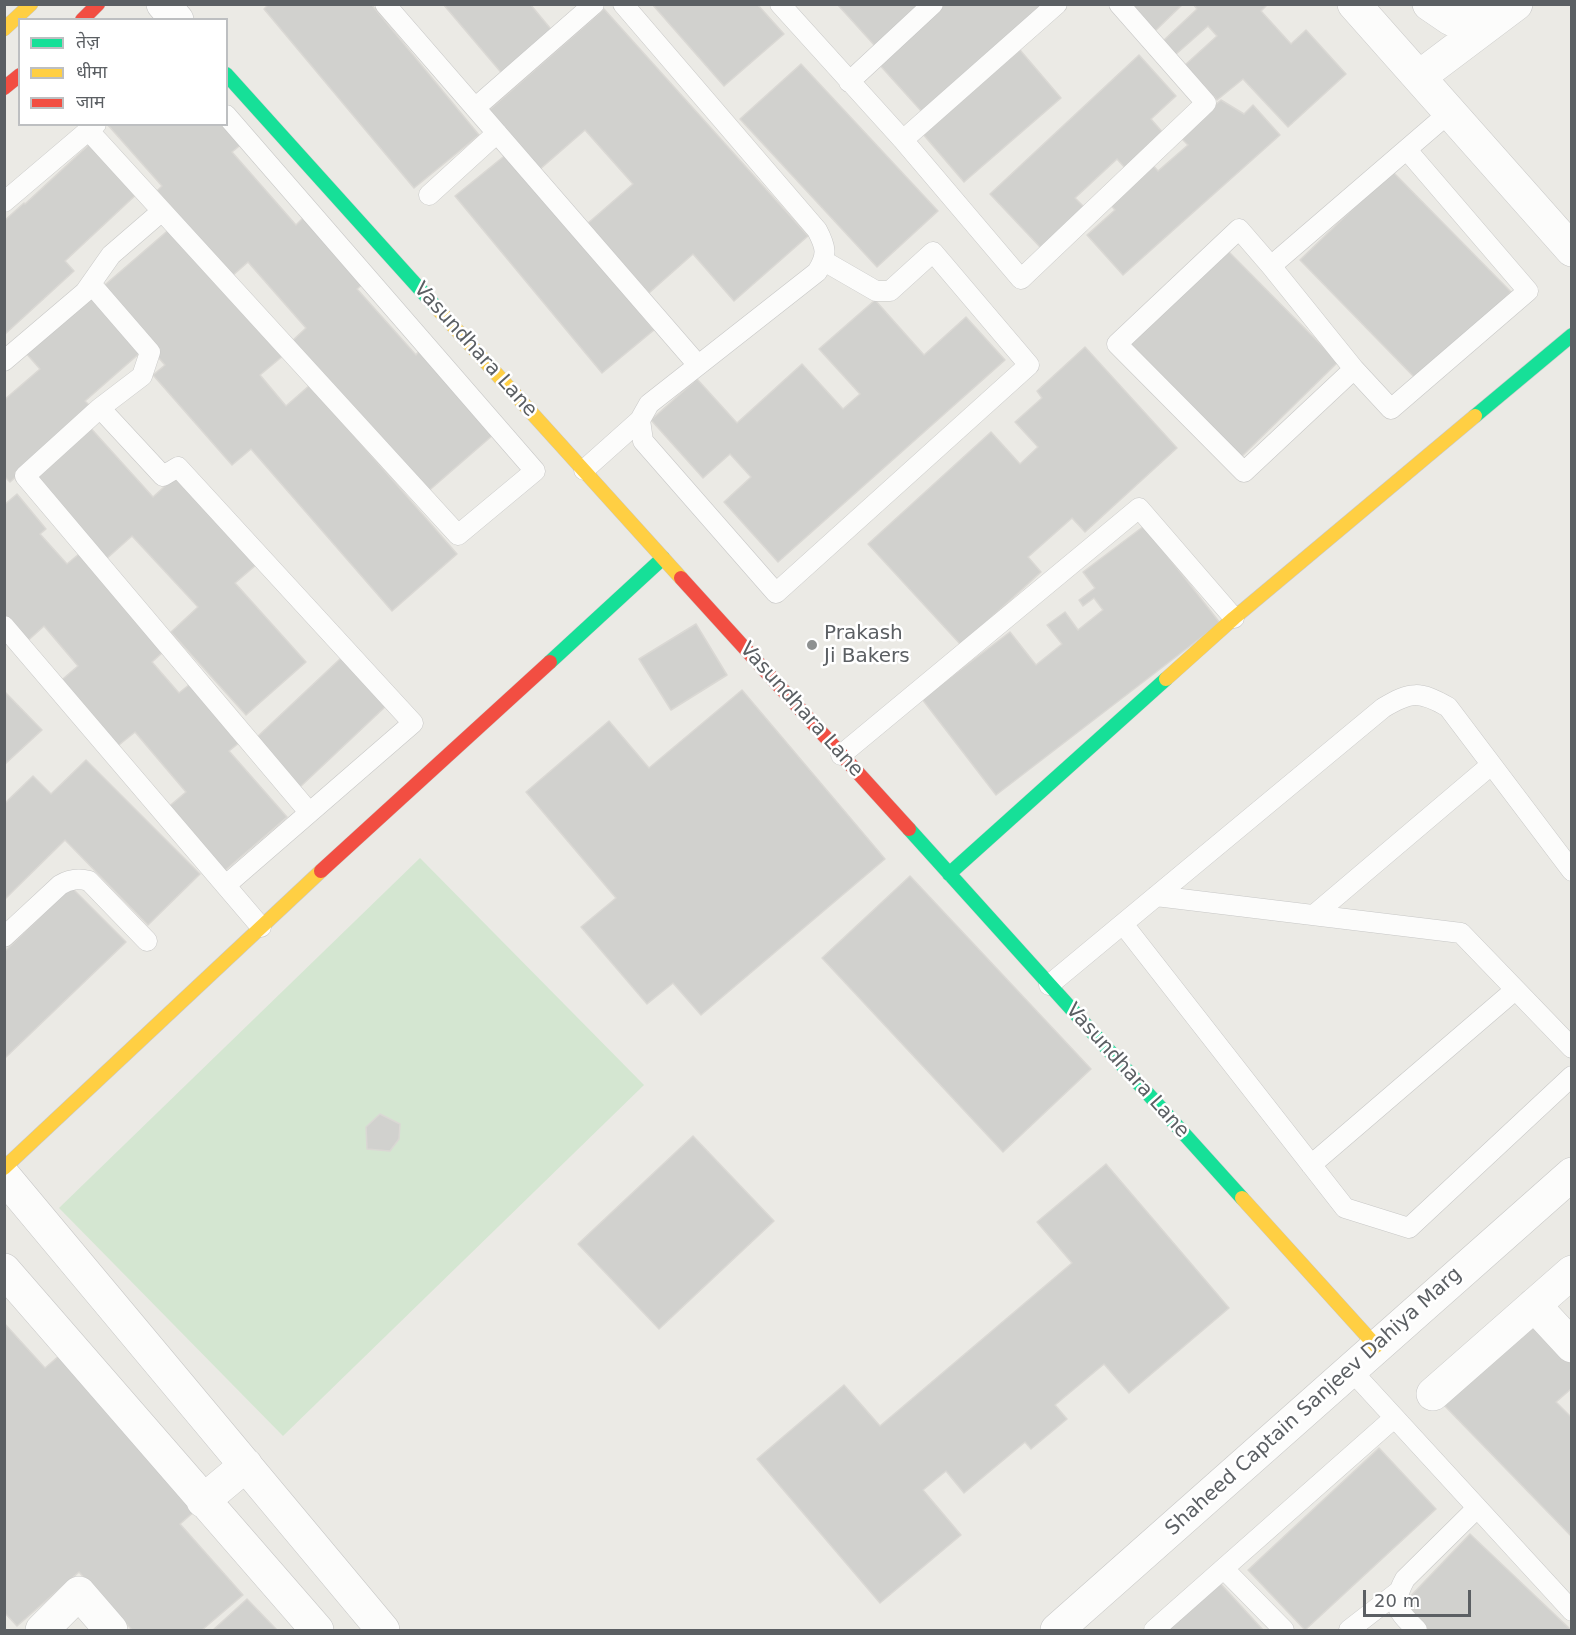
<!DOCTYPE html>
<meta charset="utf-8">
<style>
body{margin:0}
#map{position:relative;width:1576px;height:1635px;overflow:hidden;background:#ebeae5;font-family:"DejaVu Sans","Noto Sans Devanagari",sans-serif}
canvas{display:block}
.frame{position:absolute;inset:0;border:6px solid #5b5f63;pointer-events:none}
.legend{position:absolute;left:18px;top:18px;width:210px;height:108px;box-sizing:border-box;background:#fff;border:2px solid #bdbfc1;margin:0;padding:8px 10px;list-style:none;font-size:18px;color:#5b5f63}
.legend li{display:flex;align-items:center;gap:12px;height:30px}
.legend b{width:30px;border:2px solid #bdbfc1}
.scale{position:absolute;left:1363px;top:1590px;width:108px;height:27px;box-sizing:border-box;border:3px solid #5b5f63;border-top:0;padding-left:8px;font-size:18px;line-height:21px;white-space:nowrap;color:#5b5f63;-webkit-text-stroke:4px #fff;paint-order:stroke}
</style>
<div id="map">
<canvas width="1576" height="1635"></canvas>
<div class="frame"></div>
<ul class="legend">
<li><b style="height:8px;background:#16e098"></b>तेज़</li>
<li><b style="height:8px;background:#ffcf43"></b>धीमा</li>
<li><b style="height:8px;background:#f24e42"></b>जाम</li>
</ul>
<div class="scale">20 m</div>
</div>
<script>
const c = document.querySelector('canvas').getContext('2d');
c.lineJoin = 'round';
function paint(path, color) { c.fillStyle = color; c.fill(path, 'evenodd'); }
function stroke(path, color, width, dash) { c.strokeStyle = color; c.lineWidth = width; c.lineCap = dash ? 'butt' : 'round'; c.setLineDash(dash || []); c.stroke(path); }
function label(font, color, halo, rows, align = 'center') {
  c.font = font + ' "DejaVu Sans",sans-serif'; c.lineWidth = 5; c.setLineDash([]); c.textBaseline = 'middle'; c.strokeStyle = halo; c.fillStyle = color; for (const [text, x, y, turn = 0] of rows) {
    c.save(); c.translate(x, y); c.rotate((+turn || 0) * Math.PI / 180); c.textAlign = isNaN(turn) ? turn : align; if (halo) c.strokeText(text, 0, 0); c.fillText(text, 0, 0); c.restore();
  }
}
const green = new Path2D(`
 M 420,858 L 644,1085 L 283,1436 L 59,1208 Z`);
const building = new Path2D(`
 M 269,4 L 371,4 L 479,135 L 414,188 L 264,9 Z
 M 443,4 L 530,4 L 555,34 L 505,77 Z
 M 652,4 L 757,4 L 784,34 L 724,86 Z
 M 837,4 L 922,4 L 876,47 Z
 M 943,4 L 1045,4 L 923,113 L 877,62 Z
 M 1129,4 L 1183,4 L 1154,32 Z
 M 1193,4 L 1268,4 L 1261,11 L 1291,44 L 1306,30 L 1346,74 L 1288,127 L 1243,79 L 1217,100 L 1185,65 L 1217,36 L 1208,26 L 1175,55 L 1163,41 L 1197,9 Z
 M 604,9 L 808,236 L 734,301 L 693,254 L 649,293 L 587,224 L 633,184 L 585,130 L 539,170 L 487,112 Z
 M 1020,50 L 1061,98 L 964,182 L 922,133 Z
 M 1139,55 L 1176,96 L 1151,119 L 1164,134 L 1126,169 L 1117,159 L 1075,198 L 1084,207 L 1041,248 L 990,194 Z
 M 801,64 L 938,211 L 877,267 L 740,119 Z
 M 1221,100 L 1244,114 L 1253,105 L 1280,135 L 1123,275 L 1087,235 L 1115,210 L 1107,201 L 1150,162 L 1158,171 L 1188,145 L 1179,136 Z
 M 107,124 L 226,124 L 244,142 L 232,152 L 296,225 L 305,216 L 364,283 L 357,289 L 416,355 L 419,351 L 493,435 L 425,494 L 291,342 L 306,328 L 248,262 L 232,276 L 157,191 L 162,186 Z
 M 93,141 L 140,191 L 65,261 L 74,271 L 4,335 L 4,221 L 24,203 L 25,204 Z
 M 508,153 L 654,330 L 602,373 L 455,196 Z
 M 1392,171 L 1511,292 L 1419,382 L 1300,260 Z
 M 172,227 L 284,355 L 260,375 L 286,406 L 310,385 L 457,554 L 392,611 L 251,449 L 232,465 L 153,375 L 165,365 L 99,290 Z
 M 1227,250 L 1338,362 L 1240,458 L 1129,345 Z
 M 90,295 L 141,352 L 85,401 L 93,409 L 10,482 L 4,476 L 4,400 L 40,369 L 25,352 Z
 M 875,300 L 924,355 L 966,317 L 1005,360 L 778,562 L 724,502 L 751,477 L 730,454 L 703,478 L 651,420 L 697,379 L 737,423 L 802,364 L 843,409 L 860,394 L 819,349 Z
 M 1085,347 L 1177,448 L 1085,532 L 1072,518 L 1028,557 L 1041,572 L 961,645 L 868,544 L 991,432 L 1020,464 L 1038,447 L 1015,422 L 1042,398 L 1037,391 Z
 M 87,424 L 153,497 L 175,477 L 256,565 L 235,583 L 306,662 L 246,715 L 171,632 L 198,607 L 132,536 L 105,560 L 29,476 Z
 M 17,494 L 46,529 L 40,534 L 67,564 L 79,554 L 163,652 L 152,662 L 179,693 L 195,680 L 245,738 L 229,751 L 287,817 L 222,873 L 166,809 L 186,792 L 135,732 L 114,749 L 57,684 L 78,666 L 44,626 L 23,645 L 4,623 L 4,505 Z
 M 1144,526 L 1220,623 L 996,795 L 922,699 L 1010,632 L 1036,665 L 1062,644 L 1047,625 L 1065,612 L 1078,630 L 1103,610 L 1094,598 L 1083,606 L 1079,600 L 1095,588 L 1083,572 Z
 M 696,624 L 727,675 L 671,710 L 639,659 Z
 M 341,658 L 386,706 L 300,787 L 255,739 Z
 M 742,690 L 885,859 L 701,1015 L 673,983 L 647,1004 L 581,927 L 616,898 L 526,792 L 609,721 L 649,768 Z
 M 4,691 L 42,730 L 4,765 Z
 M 86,760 L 200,874 L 148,925 L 65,840 L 4,900 L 4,804 L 33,776 L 51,794 Z
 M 910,876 L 1091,1069 L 1003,1152 L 822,958 Z
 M 71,887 L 126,942 L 4,1059 L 4,952 Z
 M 380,1114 L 400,1124 L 399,1139 L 390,1151 L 367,1149 L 366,1127 Z
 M 693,1136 L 774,1221 L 659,1329 L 578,1244 Z
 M 1106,1164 L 1229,1308 L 1129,1393 L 1104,1364 L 1055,1405 L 1067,1419 L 1031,1449 L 1025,1442 L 964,1493 L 946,1471 L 923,1490 L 961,1535 L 880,1603 L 757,1459 L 844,1385 L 880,1426 L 1072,1263 L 1037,1222 Z
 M 1530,1316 L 1572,1358 L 1572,1388 L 1556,1402 L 1572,1418 L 1572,1537 L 1441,1402 Z
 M 4,1323 L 45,1368 L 67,1349 L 204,1503 L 180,1524 L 243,1595 L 202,1630 L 132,1630 L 79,1572 L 17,1626 L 4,1612 Z
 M 1379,1448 L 1436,1509 L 1305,1630 L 1248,1570 Z
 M 1470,1534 L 1570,1629 L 1569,1630 L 1428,1630 L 1402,1605 Z
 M 1218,1581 L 1263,1630 L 1163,1630 Z
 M 247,1599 L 277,1630 L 213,1630 Z`);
const lane = new Path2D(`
 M 385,4 L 698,365
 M 623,4 L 817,230 C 826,247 828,255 817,272 L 649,404 L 640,420 L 643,441 L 776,593 L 1029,365 L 933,252 L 890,291 L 876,291 L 824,261
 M 780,4 L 903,140 L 1021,279 L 1206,103 L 1119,4
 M 849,82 L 933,4
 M 475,108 L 594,4
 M 89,131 L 458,535 L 535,471 L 226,115
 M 903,140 L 1057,4
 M 429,195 L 497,133
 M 4,202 L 96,124
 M 1271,266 L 1239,229 L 1117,344 L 1244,472 L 1354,369 L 1271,266 L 1450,112
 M 92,285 L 150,352 L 142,376 L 100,408 L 163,476 L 178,467 L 413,723 L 226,885
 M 4,361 L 85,292 L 111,255 L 162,211
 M 1354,369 L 1391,409 L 1528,291 L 1407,150
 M 100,408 L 25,476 L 309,812
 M 584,470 L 640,420
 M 4,626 L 261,927
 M 841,755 L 1139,508 L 1234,618
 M 1156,896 L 1461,933 L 1572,1048
 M 1314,915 L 1491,765
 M 1123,924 L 1345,1208 L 1409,1228 L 1572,1076
 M 4,937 L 60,885 C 70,879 78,878 89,881 L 147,941
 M 1049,985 L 1383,708 C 1411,691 1420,691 1448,707 L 1572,871
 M 1311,1165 L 1515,990
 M 1350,1369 L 1572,1611
 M 1224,1569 L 1284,1630
 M 1154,1630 L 1394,1418
 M 1349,1630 L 1398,1592
 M 1417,1630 C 1397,1611 1391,1605 1405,1579 L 1477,1508`);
const street = new Path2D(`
 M 163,4 L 177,20
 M 1354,4 L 1572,250
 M 1429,4 L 1451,19 L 1462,17 L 1475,4
 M 1419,77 L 1516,4
 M 4,1176 L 383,1630
 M 4,1270 L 317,1630
 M 1534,1305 L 1572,1346
 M 1433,1394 L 1572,1272
 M 203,1501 L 246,1465
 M 42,1630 L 79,1593 L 111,1630
 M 1057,1630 L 1572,1174`);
const fast = new Path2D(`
 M 226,74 L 436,307
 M 1475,416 L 1572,335
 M 550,662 L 663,558
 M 909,829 L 1242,1198
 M 949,874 L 1166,679`);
const slow = new Path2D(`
 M 4,29 L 31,4
 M 436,307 L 681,578
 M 1166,679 L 1234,618 L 1475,416
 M 4,1168 L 321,871
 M 1242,1198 L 1376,1346`);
const jam = new Path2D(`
 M 82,20 L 98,4
 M 4,88 L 20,75
 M 681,578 L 909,829
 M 321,871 L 550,662`);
const markers = [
 [812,645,6,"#8d9090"]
];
const streetNames = [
 ["Vasundhara Lane",475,350,48],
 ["Vasundhara Lane",801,710,48],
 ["Vasundhara Lane",1127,1071,48],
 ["Shaheed Captain Sanjeev Dahiya Marg",1314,1402,-42]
];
const poiNames = [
 ["Prakash",824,634],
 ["Ji Bakers",824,657]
];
paint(green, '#d4e6d1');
paint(building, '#d1d1ce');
stroke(building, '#dad8d4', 1.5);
stroke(lane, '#c7c7c6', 21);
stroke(street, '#c7c7c6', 34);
stroke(fast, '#c8c8c7', 15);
stroke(slow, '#c8c8c7', 15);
stroke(jam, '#c8c8c7', 15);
stroke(lane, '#fcfcfb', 20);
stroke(street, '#fcfcfb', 33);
stroke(fast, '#16e098', 14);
stroke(slow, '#ffcf43', 14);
stroke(jam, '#f24e42', 14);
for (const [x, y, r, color] of markers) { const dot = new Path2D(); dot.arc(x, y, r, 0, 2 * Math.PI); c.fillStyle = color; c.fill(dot); stroke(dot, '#fff', 2); }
label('20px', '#5b5f63', '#fff', streetNames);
label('20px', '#5b5f63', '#fff', poiNames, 'left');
</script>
